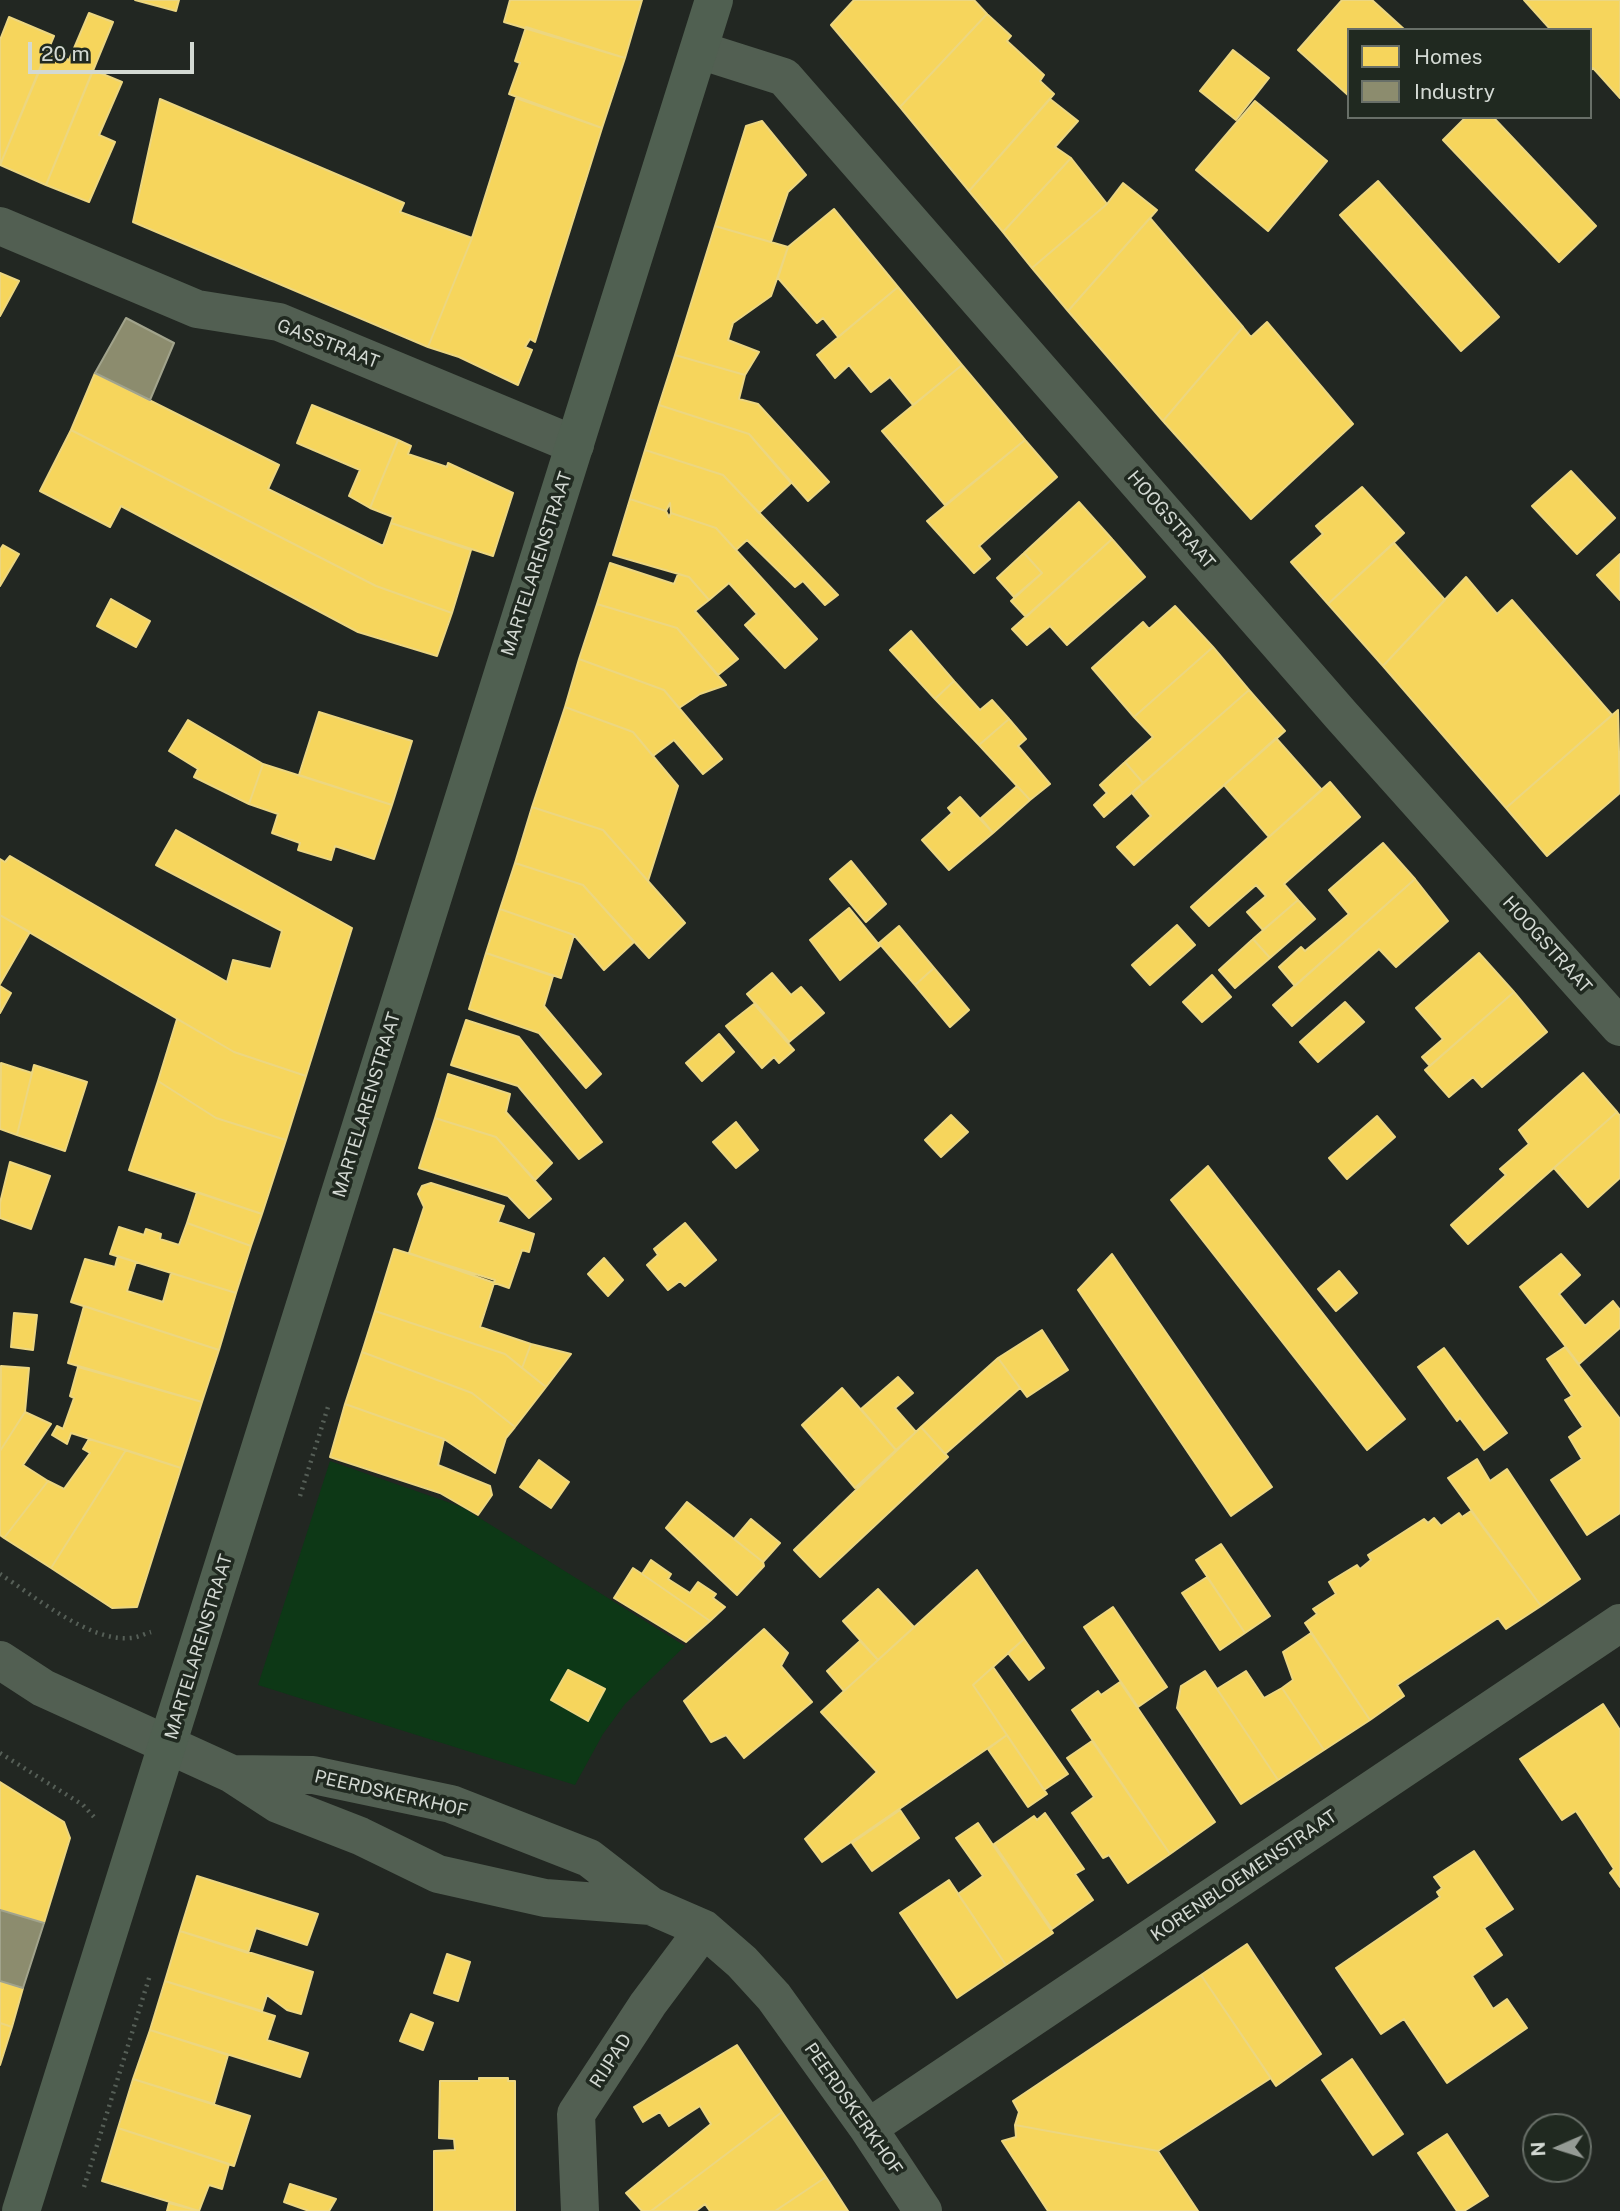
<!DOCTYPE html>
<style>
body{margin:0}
#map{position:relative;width:1620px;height:2211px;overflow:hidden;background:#222722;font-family:"Public Sans",sans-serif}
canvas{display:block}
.legend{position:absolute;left:1347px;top:28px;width:245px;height:91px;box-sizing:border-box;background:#202920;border:2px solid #686f68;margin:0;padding:9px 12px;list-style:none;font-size:21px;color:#d3d9d3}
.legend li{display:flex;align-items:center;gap:14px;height:35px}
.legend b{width:35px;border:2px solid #686f68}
.north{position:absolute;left:1522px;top:2113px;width:70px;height:70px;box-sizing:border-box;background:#202920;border:2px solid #686f68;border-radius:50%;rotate:267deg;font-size:19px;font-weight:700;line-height:28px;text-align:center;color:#d3d9d3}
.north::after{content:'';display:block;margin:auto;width:24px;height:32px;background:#959b95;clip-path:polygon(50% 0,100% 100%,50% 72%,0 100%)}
.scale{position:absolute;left:28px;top:42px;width:166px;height:32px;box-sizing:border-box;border:4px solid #d3d9d3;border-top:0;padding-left:9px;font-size:21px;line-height:24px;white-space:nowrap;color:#d3d9d3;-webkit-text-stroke:5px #202920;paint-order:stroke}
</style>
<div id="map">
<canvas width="1620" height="2211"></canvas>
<ul class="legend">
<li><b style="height:19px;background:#f6d55c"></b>Homes</li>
<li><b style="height:19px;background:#8c8c6e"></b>Industry</li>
</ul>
<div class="north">N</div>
<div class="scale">20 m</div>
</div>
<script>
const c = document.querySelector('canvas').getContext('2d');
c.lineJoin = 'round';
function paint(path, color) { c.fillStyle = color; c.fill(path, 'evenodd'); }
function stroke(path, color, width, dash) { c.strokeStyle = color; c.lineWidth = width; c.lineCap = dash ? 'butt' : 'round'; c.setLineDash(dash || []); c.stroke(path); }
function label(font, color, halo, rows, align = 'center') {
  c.font = font + ' "Public Sans",sans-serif'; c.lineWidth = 7; c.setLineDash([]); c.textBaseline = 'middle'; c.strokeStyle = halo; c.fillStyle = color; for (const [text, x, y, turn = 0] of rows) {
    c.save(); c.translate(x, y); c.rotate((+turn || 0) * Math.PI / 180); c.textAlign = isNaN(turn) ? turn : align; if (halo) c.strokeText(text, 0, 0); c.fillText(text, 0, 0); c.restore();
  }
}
const green = new Path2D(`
 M 330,1461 L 462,1507 L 685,1646 L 625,1704 L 603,1734 L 575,1785 L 258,1685 Z`);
const homes = new Path2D(`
 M 135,0 L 179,0 L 176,11 Z
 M 510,0 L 642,0 L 625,58 L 504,22 Z
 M 854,0 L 974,0 L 987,14 L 900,107 L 831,25 Z
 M 1342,0 L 1372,0 L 1405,30 L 1349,30 L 1349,96 L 1298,50 Z
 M 1524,0 L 1620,0 L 1620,98 L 1593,68 L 1590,71 L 1590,30 L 1551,30 Z
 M 89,13 L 113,22 L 46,185 L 0,165 L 47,51 L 69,60 Z
 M 987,14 L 1011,36 L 1007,41 L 1044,75 L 1040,81 L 1054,94 L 969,191 L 900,107 Z
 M 9,17 L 54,36 L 0,165 L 0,40 Z
 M 526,27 L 625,58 L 602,128 L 509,94 L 520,63 L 515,61 Z
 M 1233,50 L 1269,78 L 1236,120 L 1200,91 Z
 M 93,70 L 122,82 L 99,135 L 115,142 L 89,202 L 46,185 Z
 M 516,98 L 602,128 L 535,342 L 530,339 L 525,347 L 532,350 L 518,385 L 459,357 L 428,347 L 472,238 Z
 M 160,99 L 404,203 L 400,212 L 472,238 L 428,347 L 133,222 Z
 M 1050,99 L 1078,121 L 1055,147 L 1071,158 L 1003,232 L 969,191 Z
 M 1255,101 L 1327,161 L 1268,231 L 1196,170 Z
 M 1466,117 L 1493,117 L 1596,226 L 1559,262 L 1443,140 Z
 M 762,121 L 806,175 L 788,192 L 771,242 L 715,226 L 746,126 Z
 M 1071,158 L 1107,204 L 1032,268 L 1003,232 Z
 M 1378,181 L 1499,317 L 1461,351 L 1340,215 Z
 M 1123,183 L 1157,210 L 1068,311 L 1032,268 L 1107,204 Z
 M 834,209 L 898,287 L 838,337 L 823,318 L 817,323 L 778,278 L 788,247 Z
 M 1150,218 L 1243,327 L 1163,421 L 1068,311 Z
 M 715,226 L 788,247 L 771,296 L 733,323 L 728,340 L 759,352 L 745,375 L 675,355 Z
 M 0,273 L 19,281 L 0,316 Z
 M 898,287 L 962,365 L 913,405 L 890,377 L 871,392 L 849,365 L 835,378 L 817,355 Z
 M 1267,322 L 1353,424 L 1251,519 L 1163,421 L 1243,327 L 1251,337 Z
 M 675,355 L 745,375 L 739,399 L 758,404 L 829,482 L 808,501 L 749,434 L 659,405 Z
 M 962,365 L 1025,440 L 945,505 L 882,431 Z
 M 95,373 L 279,465 L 268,489 L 383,546 L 391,523 L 471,550 L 452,613 L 376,586 L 71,430 Z
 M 312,405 L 398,440 L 370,508 L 349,496 L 360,470 L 297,443 Z
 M 659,405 L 749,434 L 791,483 L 759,513 L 723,475 L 645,450 Z
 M 71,430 L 376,586 L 452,613 L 437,656 L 358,632 L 121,506 L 110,527 L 40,491 Z
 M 398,440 L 411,446 L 408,454 L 447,467 L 448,463 L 513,493 L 493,556 L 391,523 L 393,517 L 370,508 Z
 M 1025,440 L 1057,477 L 979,546 L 990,559 L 974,573 L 927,521 Z
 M 645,450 L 723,475 L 838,595 L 825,605 L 803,581 L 795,587 L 747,540 L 736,550 L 716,528 L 671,513 L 670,503 L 666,511 L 630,499 Z
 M 1571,471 L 1615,518 L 1577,554 L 1532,506 Z
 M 1362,487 L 1404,533 L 1328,604 L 1291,562 L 1323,534 L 1316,526 Z
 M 630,499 L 666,511 L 669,517 L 671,513 L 716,528 L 817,639 L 785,668 L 745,625 L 757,614 L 729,583 L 709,600 L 689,577 L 613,555 Z
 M 1079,502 L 1112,539 L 1026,617 L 1011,601 L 1042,573 L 1024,553 Z
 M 1112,539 L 1145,577 L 1067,645 L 1050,626 L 1027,645 L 1012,629 Z
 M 1394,543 L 1445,600 L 1383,666 L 1328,604 Z
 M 3,545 L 19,554 L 0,586 L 0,550 Z
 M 1024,553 L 1042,573 L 1014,597 L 997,578 Z
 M 1620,554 L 1620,600 L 1597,575 Z
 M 610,563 L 674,584 L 678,574 L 689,577 L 709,600 L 695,611 L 738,659 L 718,675 L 677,628 L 597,604 Z
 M 1466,577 L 1497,614 L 1512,600 L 1612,715 L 1506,808 L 1383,666 Z
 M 111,599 L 150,621 L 136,647 L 97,626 Z
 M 597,604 L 677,628 L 726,685 L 700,694 L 679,708 L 664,690 L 579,659 Z
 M 1175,606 L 1213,647 L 1134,717 L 1092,668 L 1143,622 L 1149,629 Z
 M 911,631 L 954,681 L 935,699 L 890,650 Z
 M 1213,647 L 1249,690 L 1143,783 L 1125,762 L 1153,737 L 1134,717 Z
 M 579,659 L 664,690 L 722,759 L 703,774 L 674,740 L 653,756 L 633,732 L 565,707 Z
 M 954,681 L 980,710 L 992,700 L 1009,719 L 979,745 L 935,699 Z
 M 1249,690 L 1285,731 L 1134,865 L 1117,847 L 1151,816 L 1132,793 Z
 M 565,707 L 633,732 L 678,786 L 648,881 L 603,830 L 532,807 Z
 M 1618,710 L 1620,793 L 1547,856 L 1506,808 Z
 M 319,712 L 412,741 L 392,805 L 299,775 Z
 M 1009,719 L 1026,739 L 1018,746 L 1050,784 L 1030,800 L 979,745 Z
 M 188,720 L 263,764 L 249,804 L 194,777 L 198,769 L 169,751 Z
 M 1276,738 L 1322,790 L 1269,837 L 1224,785 Z
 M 1125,762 L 1143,783 L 1104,817 L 1094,805 L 1107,793 L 1100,785 Z
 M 263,764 L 392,805 L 374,859 L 335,846 L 331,860 L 298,850 L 300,843 L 272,833 L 278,814 L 249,804 Z
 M 1330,782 L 1360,817 L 1284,884 L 1298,900 L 1263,930 L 1247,912 L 1266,896 L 1256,885 L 1209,926 L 1191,907 Z
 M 1017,786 L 1030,800 L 993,833 L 981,818 Z
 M 960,797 L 993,833 L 949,870 L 922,840 L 952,813 L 948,808 Z
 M 532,807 L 603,830 L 685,923 L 649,958 L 583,885 L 515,863 Z
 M 176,830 L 352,928 L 306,1076 L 234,1052 L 0,915 L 0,859 L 5,862 L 10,856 L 227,982 L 233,960 L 271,969 L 282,931 L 156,865 Z
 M 1383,843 L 1415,879 L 1295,986 L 1279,967 L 1301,947 L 1305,951 L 1349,914 L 1329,890 Z
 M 851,861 L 886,904 L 866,922 L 830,879 Z
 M 515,863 L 583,885 L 634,942 L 604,970 L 574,935 L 500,909 Z
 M 1415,879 L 1448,921 L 1396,967 L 1379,949 L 1292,1026 L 1273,1005 Z
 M 1298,900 L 1315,919 L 1270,958 L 1253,939 Z
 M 849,908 L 880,946 L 840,980 L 810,940 Z
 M 500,909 L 574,935 L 561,978 L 486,953 Z
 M 0,915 L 30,932 L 0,984 Z
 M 1177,925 L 1195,945 L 1150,985 L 1132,965 Z
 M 899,926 L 934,968 L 915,985 L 879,943 Z
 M 1253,939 L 1270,958 L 1235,988 L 1219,970 Z
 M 486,953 L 553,976 L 544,1006 L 601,1074 L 586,1088 L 539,1033 L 469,1009 Z
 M 1479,953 L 1514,992 L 1430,1066 L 1422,1057 L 1443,1039 L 1416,1008 Z
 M 934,968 L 969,1010 L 950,1027 L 915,985 Z
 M 772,973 L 791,995 L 801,987 L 824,1013 L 789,1042 L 747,994 Z
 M 1212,975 L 1231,997 L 1202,1022 L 1183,1002 Z
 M 0,986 L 11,993 L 0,1013 Z
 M 1514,992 L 1547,1032 L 1482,1087 L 1473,1077 L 1449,1097 L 1425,1070 Z
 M 1345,1002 L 1364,1022 L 1318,1062 L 1300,1042 Z
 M 754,1004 L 794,1050 L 779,1063 L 774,1057 L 762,1068 L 726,1026 Z
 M 177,1019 L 234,1052 L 306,1076 L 286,1140 L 216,1118 L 158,1081 Z
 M 466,1020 L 519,1037 L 602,1142 L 579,1159 L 518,1086 L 451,1065 Z
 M 719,1034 L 734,1052 L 702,1081 L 686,1063 Z
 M 1,1063 L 32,1073 L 17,1135 L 0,1129 Z
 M 34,1065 L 87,1082 L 65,1151 L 17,1135 Z
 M 1583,1073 L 1617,1112 L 1468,1244 L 1451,1225 L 1506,1175 L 1500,1169 L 1529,1144 L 1519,1130 Z
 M 448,1074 L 510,1094 L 506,1112 L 552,1163 L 535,1180 L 496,1137 L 435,1118 Z
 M 158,1081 L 216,1118 L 286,1140 L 262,1214 L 129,1170 Z
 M 1617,1112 L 1620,1116 L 1620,1178 L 1588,1207 L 1554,1168 Z
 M 951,1115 L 968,1132 L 941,1157 L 925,1140 Z
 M 1377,1116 L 1395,1137 L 1347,1179 L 1329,1158 Z
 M 435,1118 L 496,1137 L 551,1199 L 529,1218 L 508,1196 L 419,1168 Z
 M 736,1122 L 758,1150 L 736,1168 L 713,1142 Z
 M 10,1162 L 50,1176 L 31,1229 L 0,1218 L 0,1203 Z
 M 1208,1166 L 1405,1419 L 1367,1450 L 1171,1200 Z
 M 431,1183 L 504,1206 L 498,1222 L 534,1234 L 529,1252 L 522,1250 L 509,1288 L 409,1253 L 424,1207 L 418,1194 L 422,1186 Z
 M 197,1192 L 262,1214 L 251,1246 L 187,1223 Z
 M 187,1223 L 251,1246 L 236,1293 L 110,1254 L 119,1227 L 144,1235 L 146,1229 L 161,1234 L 160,1239 L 179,1245 Z
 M 685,1223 L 716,1260 L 685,1286 L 680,1281 L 668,1290 L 647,1265 L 658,1255 L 654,1249 Z
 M 394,1249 L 495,1280 L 480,1327 L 531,1344 L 522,1368 L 505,1354 L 375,1311 Z
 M 1112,1254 L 1272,1487 L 1231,1516 L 1078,1290 Z
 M 1561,1254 L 1580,1275 L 1559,1294 L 1585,1326 L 1613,1301 L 1620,1310 L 1620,1328 L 1579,1364 L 1520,1287 Z
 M 118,1256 L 136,1262 L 127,1291 L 163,1302 L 171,1273 L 236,1293 L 219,1350 L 71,1302 L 85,1259 L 115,1267 Z
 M 604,1258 L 623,1280 L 608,1296 L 588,1274 Z
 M 1339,1271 L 1357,1293 L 1336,1311 L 1318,1289 Z
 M 84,1306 L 219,1350 L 202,1402 L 68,1363 Z
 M 375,1311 L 505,1354 L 546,1387 L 515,1427 L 472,1393 L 362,1352 Z
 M 14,1313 L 37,1315 L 33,1350 L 11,1347 Z
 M 1042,1330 L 1068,1370 L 1027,1397 L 998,1358 Z
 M 531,1344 L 571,1354 L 546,1387 L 522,1368 Z
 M 1565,1347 L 1620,1419 L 1620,1513 L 1587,1535 L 1551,1480 L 1582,1459 L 1569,1437 L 1583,1427 L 1565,1400 L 1572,1396 L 1547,1359 Z
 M 1444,1348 L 1507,1433 L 1484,1450 L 1460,1418 L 1457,1421 L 1418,1367 Z
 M 362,1352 L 472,1393 L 515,1427 L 506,1438 L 495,1473 L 444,1439 L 345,1404 Z
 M 998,1358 L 1020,1388 L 945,1454 L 921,1427 Z
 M 1,1366 L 29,1368 L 25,1412 L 0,1451 Z
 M 78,1367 L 202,1402 L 181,1468 L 71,1433 L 67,1444 L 52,1435 L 57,1426 L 63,1429 L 74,1398 L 70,1396 Z
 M 898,1377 L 913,1393 L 895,1408 L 916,1432 L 896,1450 L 861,1409 Z
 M 842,1388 L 896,1450 L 855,1488 L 802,1425 Z
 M 345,1404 L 444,1439 L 438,1465 L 490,1486 L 492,1495 L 478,1515 L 440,1493 L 330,1457 Z
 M 25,1412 L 51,1424 L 23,1465 L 48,1481 L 4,1538 L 0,1535 L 0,1451 Z
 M 921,1427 L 948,1457 L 820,1577 L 794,1550 Z
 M 89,1439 L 126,1450 L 51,1568 L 4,1538 L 48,1481 L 64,1489 L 90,1453 L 83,1449 Z
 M 126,1450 L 181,1468 L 137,1607 L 112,1608 L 51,1568 Z
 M 1477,1459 L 1490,1481 L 1507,1469 L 1580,1579 L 1541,1606 L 1448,1478 Z
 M 539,1460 L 569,1482 L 551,1508 L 520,1487 Z
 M 687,1502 L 763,1562 L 764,1566 L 737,1595 L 666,1528 Z
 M 1471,1511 L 1541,1606 L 1506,1629 L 1498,1618 L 1397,1685 L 1404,1696 L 1370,1720 L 1305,1623 L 1317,1614 L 1313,1609 L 1336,1594 L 1329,1582 L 1357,1565 L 1360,1569 L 1371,1560 L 1368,1555 L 1424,1519 L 1428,1523 L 1434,1518 L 1441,1526 L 1459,1513 L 1462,1517 Z
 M 751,1519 L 780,1543 L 763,1562 L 734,1539 Z
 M 1221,1544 L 1270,1616 L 1245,1633 L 1196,1560 Z
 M 651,1560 L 671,1574 L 668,1579 L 690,1593 L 698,1582 L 716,1594 L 713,1598 L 725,1607 L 710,1621 L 642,1574 Z
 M 633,1568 L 642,1574 L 710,1621 L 686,1642 L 614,1598 Z
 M 977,1570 L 1024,1639 L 973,1685 L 1007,1735 L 822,1862 L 805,1839 L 877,1772 L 821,1712 Z
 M 1207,1577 L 1245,1633 L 1220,1650 L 1182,1593 Z
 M 878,1589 L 914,1627 L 878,1660 L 843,1621 Z
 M 1113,1607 L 1167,1687 L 1138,1707 L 1084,1627 Z
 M 764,1629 L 788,1653 L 781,1666 L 812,1702 L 744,1758 L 726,1735 L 711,1742 L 684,1701 Z
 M 1311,1633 L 1370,1720 L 1324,1750 L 1282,1688 L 1293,1680 L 1283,1652 Z
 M 1024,1639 L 1044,1668 L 1029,1680 L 1008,1653 Z
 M 860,1641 L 878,1660 L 844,1691 L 827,1671 Z
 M 993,1667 L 1068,1774 L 1044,1790 L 973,1685 Z
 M 568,1670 L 605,1689 L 588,1721 L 551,1700 Z
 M 1205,1671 L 1278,1780 L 1241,1804 L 1177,1708 L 1181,1686 Z
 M 1246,1671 L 1264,1698 L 1282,1688 L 1324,1750 L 1278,1780 L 1217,1689 Z
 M 1120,1682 L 1215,1822 L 1170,1854 L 1072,1710 L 1098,1691 L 1101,1695 Z
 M 1603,1704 L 1620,1730 L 1620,1887 L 1610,1873 L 1614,1869 L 1576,1811 L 1562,1820 L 1520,1759 Z
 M 1007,1735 L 1047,1794 L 1028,1807 L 988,1749 Z
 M 1092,1741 L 1170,1854 L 1128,1883 L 1109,1855 L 1103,1858 L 1072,1813 L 1094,1797 L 1067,1758 Z
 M 0,1782 L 64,1822 L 70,1838 L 44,1923 L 0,1910 Z
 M 900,1810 L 919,1838 L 872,1871 L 852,1843 Z
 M 1045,1813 L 1084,1869 L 1075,1874 L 1093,1900 L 1052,1929 L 994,1844 L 1034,1816 L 1037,1820 Z
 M 978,1823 L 1053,1933 L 1006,1965 L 958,1894 L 983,1876 L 956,1838 Z
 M 1474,1851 L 1513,1909 L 1484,1928 L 1502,1955 L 1472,1976 L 1493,2009 L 1507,1999 L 1527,2028 L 1447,2083 L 1404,2019 L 1381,2034 L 1336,1968 L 1440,1897 L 1437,1892 L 1442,1888 L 1434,1877 Z
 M 197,1876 L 318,1914 L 307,1945 L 256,1928 L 248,1953 L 180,1931 Z
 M 949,1880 L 1006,1965 L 957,1998 L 900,1913 Z
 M 180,1931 L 313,1972 L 301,2014 L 287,2010 L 267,1995 L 262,2011 L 165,1981 Z
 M 1247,1944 L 1321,2054 L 1276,2086 L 1201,1975 Z
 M 447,1954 L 470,1962 L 458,2001 L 434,1993 Z
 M 1201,1975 L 1271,2078 L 1158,2151 L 1015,2125 L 1019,2112 L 1013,2101 Z
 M 0,1981 L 23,1988 L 12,2027 L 0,2023 Z
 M 165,1981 L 275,2016 L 267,2040 L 308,2053 L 300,2077 L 150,2030 Z
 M 411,2014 L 433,2023 L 423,2050 L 400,2041 Z
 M 0,2023 L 12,2027 L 0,2065 Z
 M 150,2030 L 228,2055 L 214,2104 L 133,2079 Z
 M 737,2045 L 782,2112 L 651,2211 L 642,2211 L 626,2193 L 711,2124 L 700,2106 L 669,2126 L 660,2112 L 643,2122 L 634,2107 Z
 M 1352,2059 L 1403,2134 L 1373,2155 L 1322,2080 Z
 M 479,2078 L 508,2078 L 508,2081 L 515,2081 L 515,2211 L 434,2211 L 434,2151 L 455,2150 L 454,2139 L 439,2138 L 440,2081 L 479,2081 Z
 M 133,2079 L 250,2116 L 234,2166 L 118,2128 Z
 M 782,2112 L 826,2177 L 775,2211 L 710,2211 L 705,2204 L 696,2211 L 651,2211 Z
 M 1015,2125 L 1158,2151 L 1198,2211 L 1048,2211 L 1002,2141 L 1016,2137 Z
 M 118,2128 L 229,2164 L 222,2189 L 209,2185 L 199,2211 L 102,2181 Z
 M 1447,2134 L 1488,2196 L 1464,2211 L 1457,2211 L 1418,2153 Z
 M 826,2177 L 848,2211 L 775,2211 Z
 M 290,2184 L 336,2199 L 329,2211 L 309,2211 L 284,2202 Z
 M 169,2203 L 199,2211 L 167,2211 Z`);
const industry = new Path2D(`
 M 126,318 L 174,343 L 150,400 L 95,373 Z
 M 0,1910 L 44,1923 L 23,1988 L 0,1981 Z`);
const path = new Path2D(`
 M 300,1496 L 328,1407
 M 0,1574 C 33,1595 89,1642 130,1638 C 137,1638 144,1634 151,1632
 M 0,1753 L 83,1805 L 94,1817
 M 84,2187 L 150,1975`);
const street = new Path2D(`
 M 699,50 L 784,77 L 1341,715 L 1620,1027
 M 0,226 L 197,309 L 279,322 L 575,445
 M 0,1660 L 43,1688 L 232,1774 L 278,1804 L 360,1836 L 438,1874 L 545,1898 L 651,1906
 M 232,1774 L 313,1775 L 451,1804 L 589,1858 L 651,1906 L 704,1929 L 742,1962 L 774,1997 L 868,2128 L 923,2211
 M 868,2128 L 1620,1623
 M 580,2211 L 576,2114 L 648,2004 L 704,1929`);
const primary = new Path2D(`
 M 21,2211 L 714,0`);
const streetNames = [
 ["GASSTRAAT",328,344,21],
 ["HOOGSTRAAT",1171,520,49],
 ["MARTELARENSTRAAT",537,564,-72],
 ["HOOGSTRAAT",1547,945,48],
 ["MARTELARENSTRAAT",367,1105,-73],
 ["MARTELARENSTRAAT",199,1647,-73],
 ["PEERDSKERKHOF",391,1794,13],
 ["KORENBLOEMENSTRAAT",1244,1876,-34],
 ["RIJPAD",611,2061,-57],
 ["PEERDSKERKHOF",853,2109,55]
];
paint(green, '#0d3816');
paint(homes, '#f6d55c');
stroke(homes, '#ecd680', 2);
paint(industry, '#8c8c6e');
stroke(industry, '#a1a38c', 2);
stroke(path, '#565f57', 4.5, [2, 5]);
stroke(street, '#525f52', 38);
stroke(primary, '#506051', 38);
label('18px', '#d3d9d3', '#202920', streetNames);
</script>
